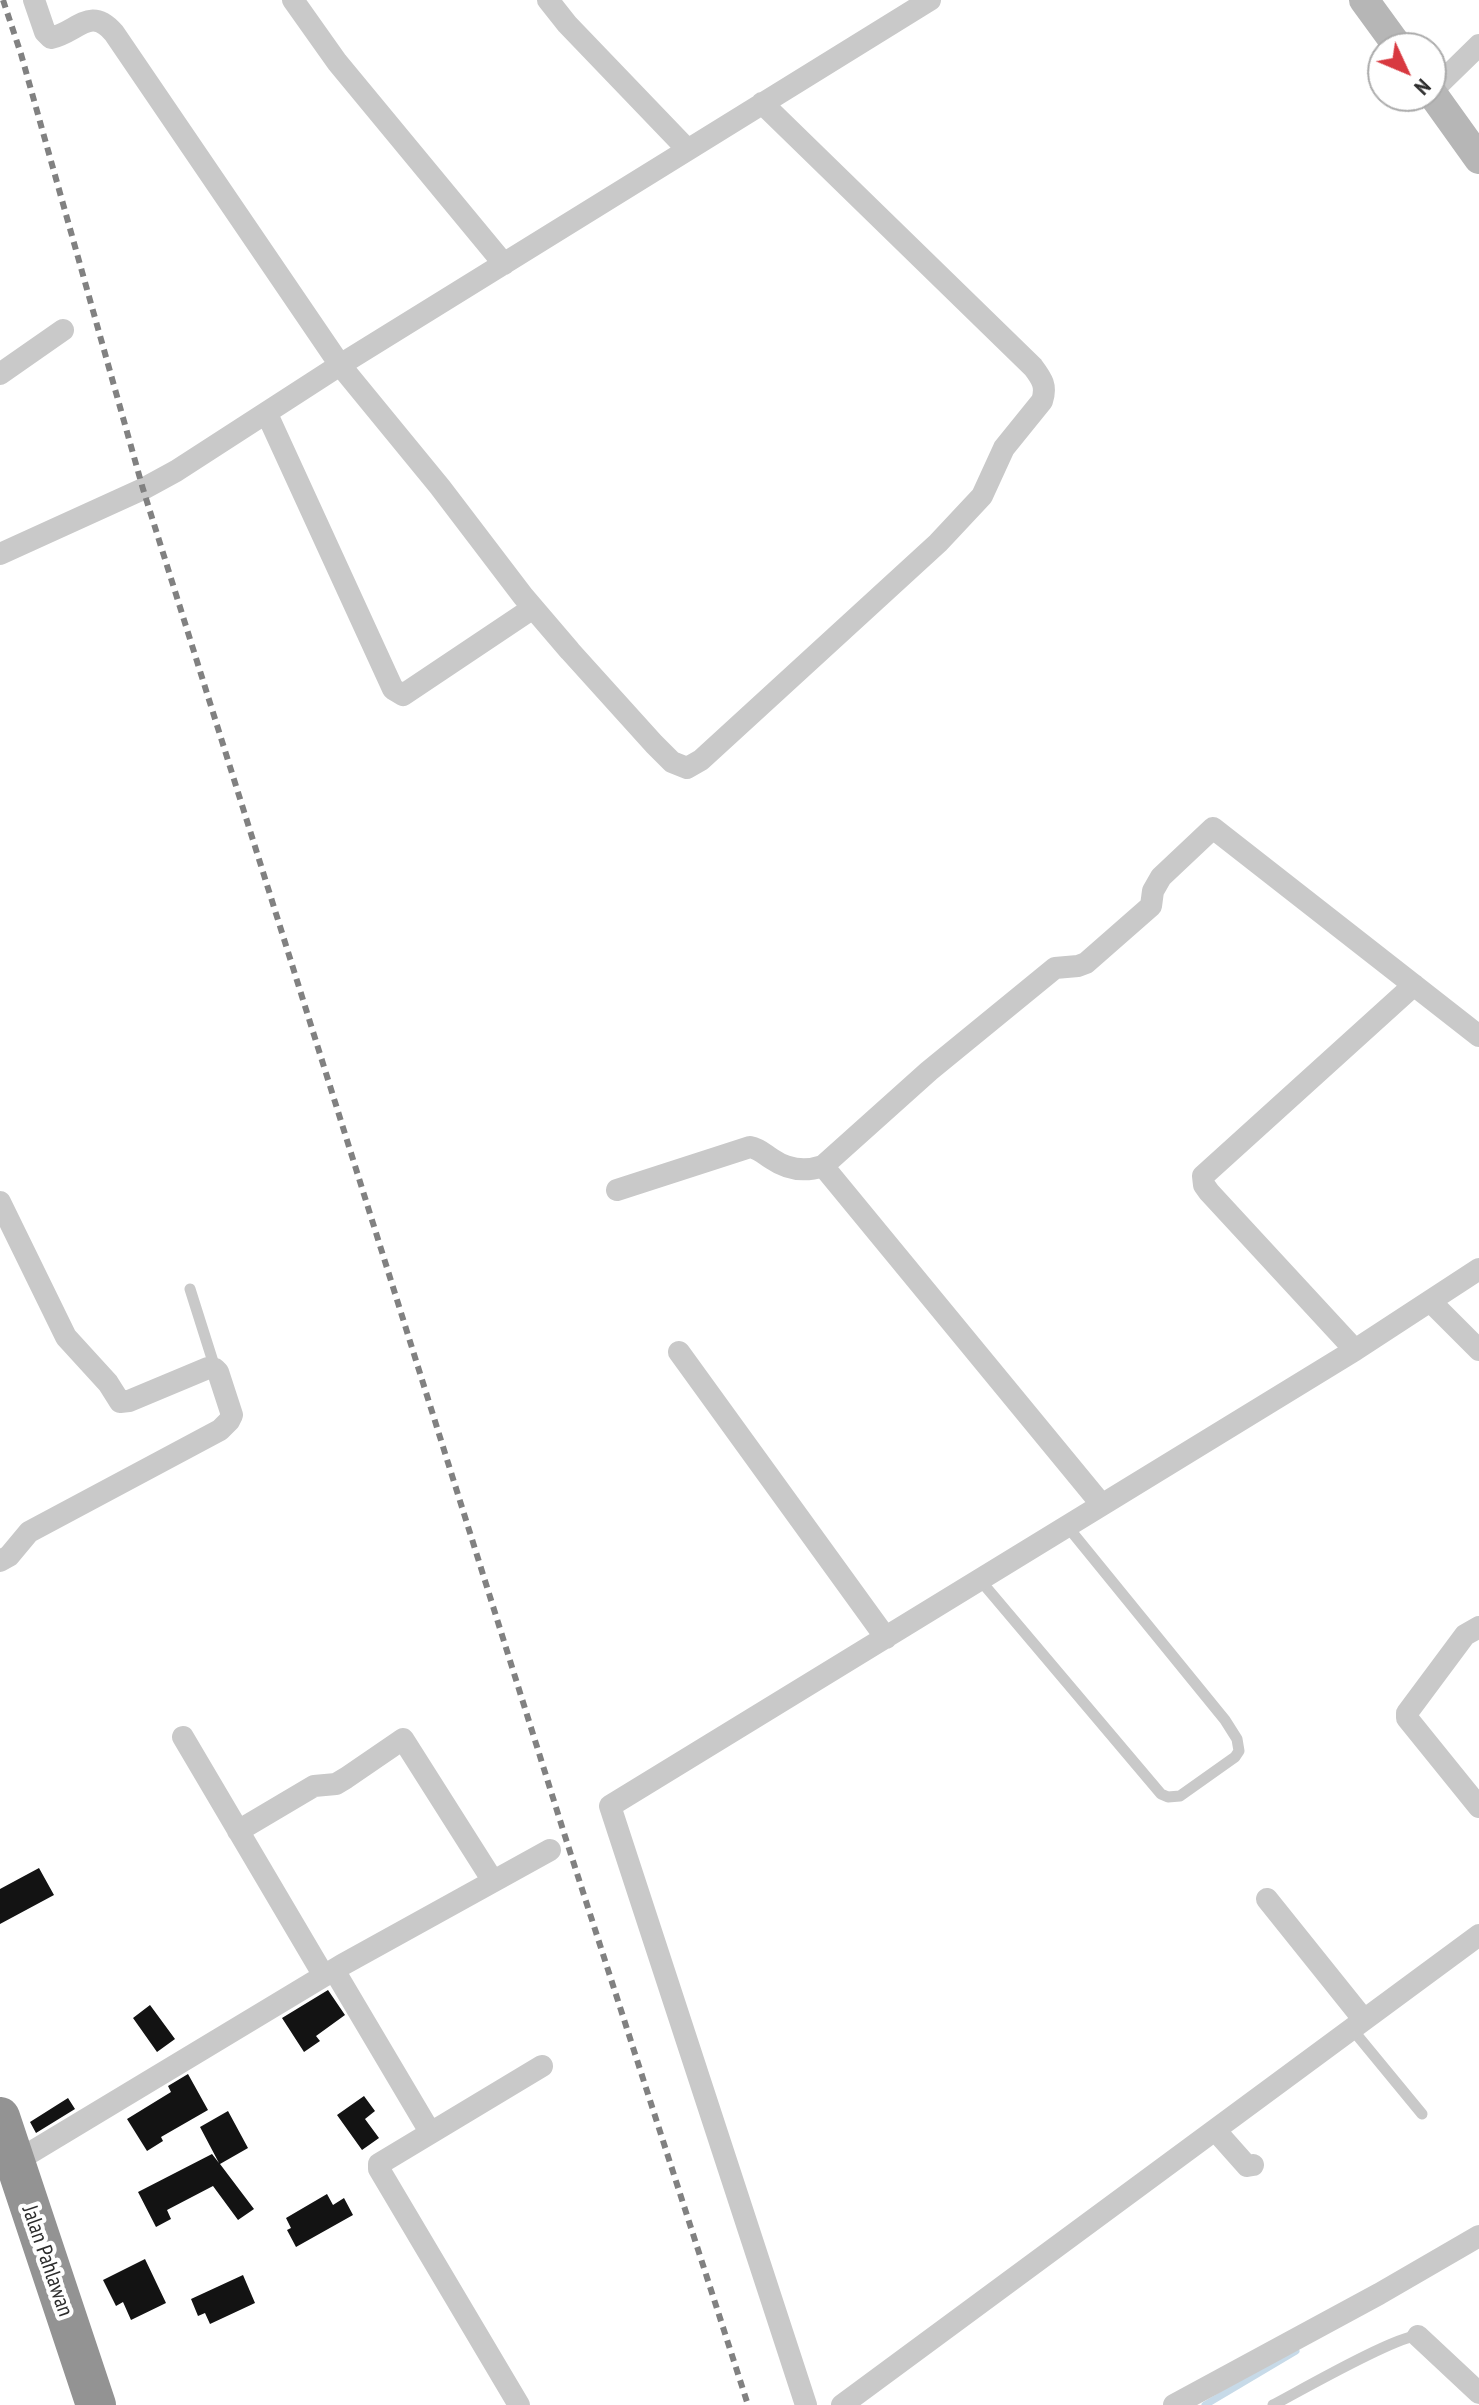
<!DOCTYPE html>
<style>
body{margin:0}
#map{position:relative;width:1479px;height:2405px;overflow:hidden;background:#fff;font-family:"PT Sans Narrow",sans-serif}
canvas{display:block}
.north{position:absolute;left:1367px;top:32px;width:80px;height:80px;box-sizing:border-box;background:#fff;border:2px solid #ababab;border-radius:50%;rotate:134deg;font-size:22px;font-weight:700;line-height:32px;text-align:center;color:#2c2c2c}
.north::after{content:'';display:block;margin:auto;width:28px;height:36px;background:#d83940;clip-path:polygon(50% 0,100% 100%,50% 72%,0 100%)}
</style>
<div id="map">
<canvas width="1479" height="2405"></canvas>
<div class="north">N</div>
</div>
<script>
const c = document.querySelector('canvas').getContext('2d');
c.lineJoin = 'round';
function stroke(path, color, width, dash) { c.strokeStyle = color; c.lineWidth = width; c.lineCap = dash ? 'butt' : 'round'; c.setLineDash(dash || []); c.stroke(path); }
function paint(path, color) { c.fillStyle = color; c.fill(path, 'evenodd'); }
function label(font, color, halo, rows, align = 'center') {
  c.font = font + ' "PT Sans Narrow",sans-serif'; c.lineWidth = 8; c.setLineDash([]); c.textBaseline = 'middle'; c.strokeStyle = halo; c.fillStyle = color; for (const [text, x, y, turn = 0] of rows) {
    c.save(); c.translate(x, y); c.rotate((+turn || 0) * Math.PI / 180); c.textAlign = isNaN(turn) ? turn : align; if (halo) c.strokeText(text, 0, 0); c.fillText(text, 0, 0); c.restore();
  }
}
const stream = new Path2D(`
 M 1205,2405 L 1296,2351`);
const building = new Path2D(`
 M 39,1868 L 54,1895 L 0,1924 L 0,1889 Z
 M 328,1990 L 345,2015 L 316,2036 L 320,2041 L 304,2052 L 282,2018 Z
 M 150,2005 L 175,2039 L 157,2052 L 133,2018 Z
 M 188,2074 L 208,2110 L 161,2137 L 163,2141 L 147,2151 L 127,2119 L 171,2092 L 168,2086 Z
 M 364,2096 L 375,2111 L 365,2119 L 379,2138 L 362,2150 L 337,2115 Z
 M 68,2098 L 75,2109 L 36,2133 L 30,2122 Z
 M 228,2111 L 248,2148 L 220,2164 L 254,2209 L 238,2220 L 213,2186 L 167,2210 L 171,2219 L 156,2227 L 138,2192 L 212,2154 L 219,2163 L 200,2127 Z
 M 327,2194 L 333,2205 L 344,2198 L 353,2215 L 296,2247 L 287,2230 L 291,2228 L 286,2218 Z
 M 145,2259 L 166,2303 L 131,2320 L 123,2302 L 116,2306 L 103,2280 Z
 M 243,2275 L 255,2303 L 210,2324 L 205,2313 L 198,2316 L 191,2299 Z`);
const lane = new Path2D(`
 M 190,1289 L 215,1368
 M 980,1580 L 1161,1794 L 1168,1797 L 1180,1796 L 1235,1757 L 1239,1751 L 1237,1739 L 1225,1720 L 1067,1526
 M 1352,2029 L 1422,2114
 M 1273,2405 C 1298,2392 1397,2335 1418,2336`);
const street = new Path2D(`
 M 34,0 L 45,32 L 51,38 C 78,32 90,5 114,33 L 340,365 L 440,487 L 523,596 L 570,651 L 654,744 L 672,762 L 687,768 L 701,760 L 938,543 L 982,496 L 1004,448 L 1042,401 C 1047,386 1042,379 1033,367 L 762,103
 M 293,0 L 337,62 L 504,264
 M 548,0 L 567,24 L 687,149
 M 1431,92 L 1479,45
 M 0,374 L 63,330
 M 267,414 L 393,689 L 403,695 L 533,608
 M 0,554 L 143,489 L 176,471 L 340,365 L 930,0
 M 823,1166 L 1102,1505
 M 617,1190 L 750,1147 C 760,1149 764,1154 772,1159 C 788,1170 805,1172 823,1166 L 929,1071 L 1055,968 L 1078,966 L 1086,963 L 1151,906 L 1153,891 L 1161,877 L 1213,828 L 1479,1036
 M 0,1202 L 66,1337 L 108,1383 L 120,1402 L 129,1401 L 208,1368 L 215,1369 L 218,1372 L 232,1415 L 229,1421 L 220,1430 L 29,1532 L 9,1556 L 0,1561
 M 1430,1301 L 1479,1350
 M 1355,1350 L 1209,1192 L 1204,1185 L 1203,1176 L 1414,985
 M 679,1352 L 886,1638
 M 1479,1627 L 1465,1635 L 1407,1713 L 1407,1718 L 1479,1807
 M 183,1737 L 324,1976
 M 238,1831 L 314,1786 L 336,1784 L 346,1778 L 403,1739 L 493,1881
 M 1267,1899 L 1364,2020
 M 334,1970 L 430,2132
 M 1215,2130 L 1247,2166 L 1253,2165
 M 15,2162 L 342,1965 L 550,1850
 M 1418,2336 L 1479,2393
 M 519,2405 L 379,2169 L 379,2164 L 542,2066
 M 806,2405 L 610,1806 L 1355,1350 L 1479,1269
 M 842,2405 L 1479,1935
 M 1174,2405 L 1379,2294 L 1479,2236`);
const secondary = new Path2D(`
 M 1364,0 L 1399,48
 M 1431,92 L 1479,159`);
const highway = new Path2D(`
 M 0,2117 L 96,2405`);
const rail = new Path2D(`
 M 3,0 L 21,54 L 143,489 L 564,1833 L 748,2405`);
const streetNames = [
 ["Jalan Pahlawan",47,2261,71]
];
stroke(stream, '#c7dae8', 7);
paint(building, '#131313');
stroke(lane, '#c9c9c9', 11);
stroke(street, '#c9c9c9', 22);
stroke(secondary, '#b6b6b6', 30);
stroke(highway, '#939393', 40);
stroke(rail, '#818181', 6, [8, 6]);
label('22px', '#2c2c2c', '#fff', streetNames);
</script>
